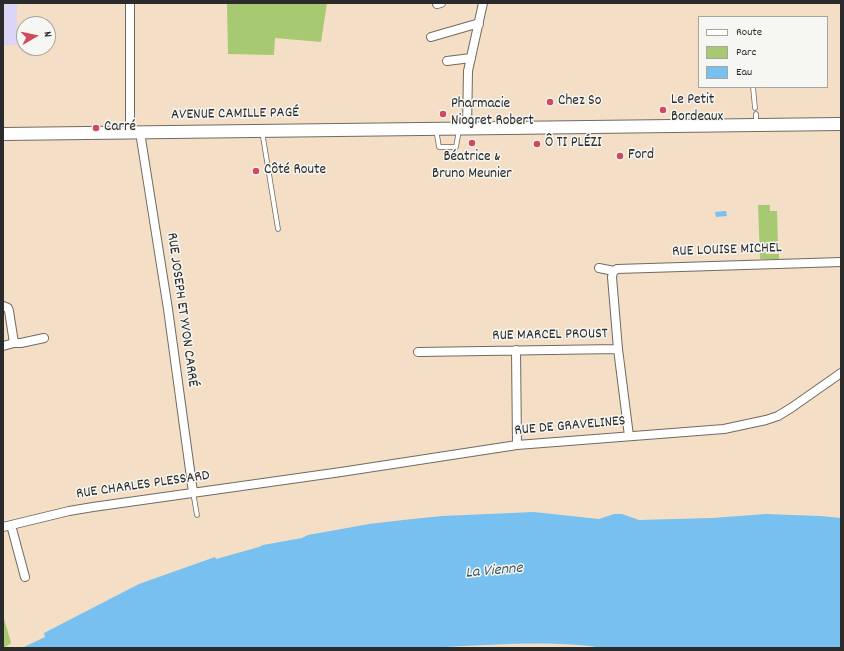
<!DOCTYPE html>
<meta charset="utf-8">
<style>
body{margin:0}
#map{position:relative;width:844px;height:651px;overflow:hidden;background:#f4dfc6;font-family:Dekko,sans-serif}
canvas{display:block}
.frame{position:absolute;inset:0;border:4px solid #2b2b2b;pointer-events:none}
.legend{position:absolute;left:698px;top:16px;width:130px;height:72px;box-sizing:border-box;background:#f6f6f2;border:1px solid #a5a5a2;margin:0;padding:5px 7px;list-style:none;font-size:12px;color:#2b2b2b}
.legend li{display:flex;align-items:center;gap:8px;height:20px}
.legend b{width:20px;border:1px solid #a5a5a2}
.north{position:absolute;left:16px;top:16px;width:40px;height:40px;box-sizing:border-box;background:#f6f6f2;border:1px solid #a5a5a2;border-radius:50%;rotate:81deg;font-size:11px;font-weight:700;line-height:16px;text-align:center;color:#2b2b2b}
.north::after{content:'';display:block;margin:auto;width:14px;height:18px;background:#d1495b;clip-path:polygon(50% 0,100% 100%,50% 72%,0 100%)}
</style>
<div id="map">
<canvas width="844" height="651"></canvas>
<div class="frame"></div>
<ul class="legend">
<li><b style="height:5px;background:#fff"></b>Route</li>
<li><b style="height:11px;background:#a6c972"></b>Parc</li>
<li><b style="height:11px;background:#77c0f0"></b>Eau</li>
</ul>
<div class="north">N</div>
</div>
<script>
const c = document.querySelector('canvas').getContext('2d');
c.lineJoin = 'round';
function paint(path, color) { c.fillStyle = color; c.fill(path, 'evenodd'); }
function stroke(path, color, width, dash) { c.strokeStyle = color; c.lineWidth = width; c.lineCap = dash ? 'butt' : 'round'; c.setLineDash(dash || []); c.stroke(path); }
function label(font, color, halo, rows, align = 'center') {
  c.font = font + ' Dekko,sans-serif'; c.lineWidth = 3; c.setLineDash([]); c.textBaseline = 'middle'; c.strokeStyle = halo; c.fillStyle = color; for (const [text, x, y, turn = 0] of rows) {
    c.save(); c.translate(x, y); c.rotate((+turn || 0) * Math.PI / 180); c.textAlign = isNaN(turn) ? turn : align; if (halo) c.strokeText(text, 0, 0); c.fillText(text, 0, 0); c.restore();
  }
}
const built = new Path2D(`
 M 3,3 L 17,3 L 17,45 L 3,45 Z`);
const green = new Path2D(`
 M 227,3 L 327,3 L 321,42 L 275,38 L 274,55 L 228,54 Z
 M 758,205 L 770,205 L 770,211 L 777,211 L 778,246 L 774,245 L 774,242 L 767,242 L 766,247 L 763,247 L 763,252 L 766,252 L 766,254 L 779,254 L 779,259 L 760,259 Z
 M 3,615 L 11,643 L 4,648 L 3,648 Z`);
const water = new Path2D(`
 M 726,211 L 727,216 L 716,217 L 715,212 Z
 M 534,512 L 599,519 L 614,514 L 622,514 L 639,520 L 712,518 L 766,514 L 820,516 L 841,518 L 841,648 L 604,648 C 552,640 497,645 445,647 L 430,648 L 22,648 L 45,637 L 44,633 L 139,584 L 215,557 L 216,559 L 259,547 L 263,545 L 302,538 L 308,535 L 369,524 L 403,520 L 442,516 Z`);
const service = new Path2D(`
 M 753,87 L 755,108
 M 756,114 L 756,124
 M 436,129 L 439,147 L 456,147 L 459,130
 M 262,131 L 278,229
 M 193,492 L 197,515`);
const minor = new Path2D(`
 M 130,3 L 130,132
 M 437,4 L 441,3
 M 431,37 L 476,24 L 479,24
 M 447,61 L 471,58
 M 467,129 L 468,71 L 483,3
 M 140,132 L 168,309 L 193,492
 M 599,268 L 614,271
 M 3,306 L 8,308 L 9,311 L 14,343
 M 3,346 L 14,343 L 21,343 L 44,338
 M 618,349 L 612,277 L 613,272 L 617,269 L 841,262
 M 516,350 L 517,445
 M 418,352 L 618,349 L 629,436
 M 11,525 L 25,577
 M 3,527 L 69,511 L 93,507 L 341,472 L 517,445 L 724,429 L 766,420 L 778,416 L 791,408 L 841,373`);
const primary = new Path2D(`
 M 3,134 L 841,124`);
const markers = [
 [550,102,4,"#d1495b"],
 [663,110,4,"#d1495b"],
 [443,114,4,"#d1495b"],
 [96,128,4,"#d1495b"],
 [472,143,4,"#d1495b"],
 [537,144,4,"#d1495b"],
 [620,156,4,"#d1495b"],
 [256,171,4,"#d1495b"]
];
const poiNames = [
 ["Le Petit",671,101],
 ["Bordeaux",671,118],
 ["Chez So",558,102],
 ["Pharmacie",451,105],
 ["Niogret Robert",451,122],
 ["Carré",104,128],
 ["Ô TI PLÉZI",545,144],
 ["Ford",628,156],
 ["Béatrice &",472,158,"center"],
 ["Bruno Meunier",472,175,"center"],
 ["Côté Route",264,171]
];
const streetNames = [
 ["AVENUE CAMILLE PAGÉ",235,115,-1],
 ["RUE LOUISE MICHEL",727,251,-2],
 ["RUE JOSEPH ET YVON CARRÉ",181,310,82],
 ["RUE MARCEL PROUST",550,336,-1],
 ["RUE DE GRAVELINES",570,427,-5],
 ["RUE CHARLES PLESSARD",143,486,-8]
];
const waterNames = [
 ["La Vienne",494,572,-5]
];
paint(built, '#ddd5f6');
paint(green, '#a6c972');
paint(water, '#77c0f0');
stroke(service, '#716a61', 5.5);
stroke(minor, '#716a61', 10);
stroke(primary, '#716a61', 14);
stroke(service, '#fff', 4);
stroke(minor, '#fff', 8);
stroke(primary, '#fff', 12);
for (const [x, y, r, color] of markers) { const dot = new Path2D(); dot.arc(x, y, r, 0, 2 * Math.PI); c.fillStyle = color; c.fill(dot); stroke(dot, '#f6f6f2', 1.5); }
label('15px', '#2b2b2b', '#f6f6f2', poiNames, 'left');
label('15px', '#2b2b2b', '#f6f6f2', streetNames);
label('italic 16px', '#425866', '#f6f6f2', waterNames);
</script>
